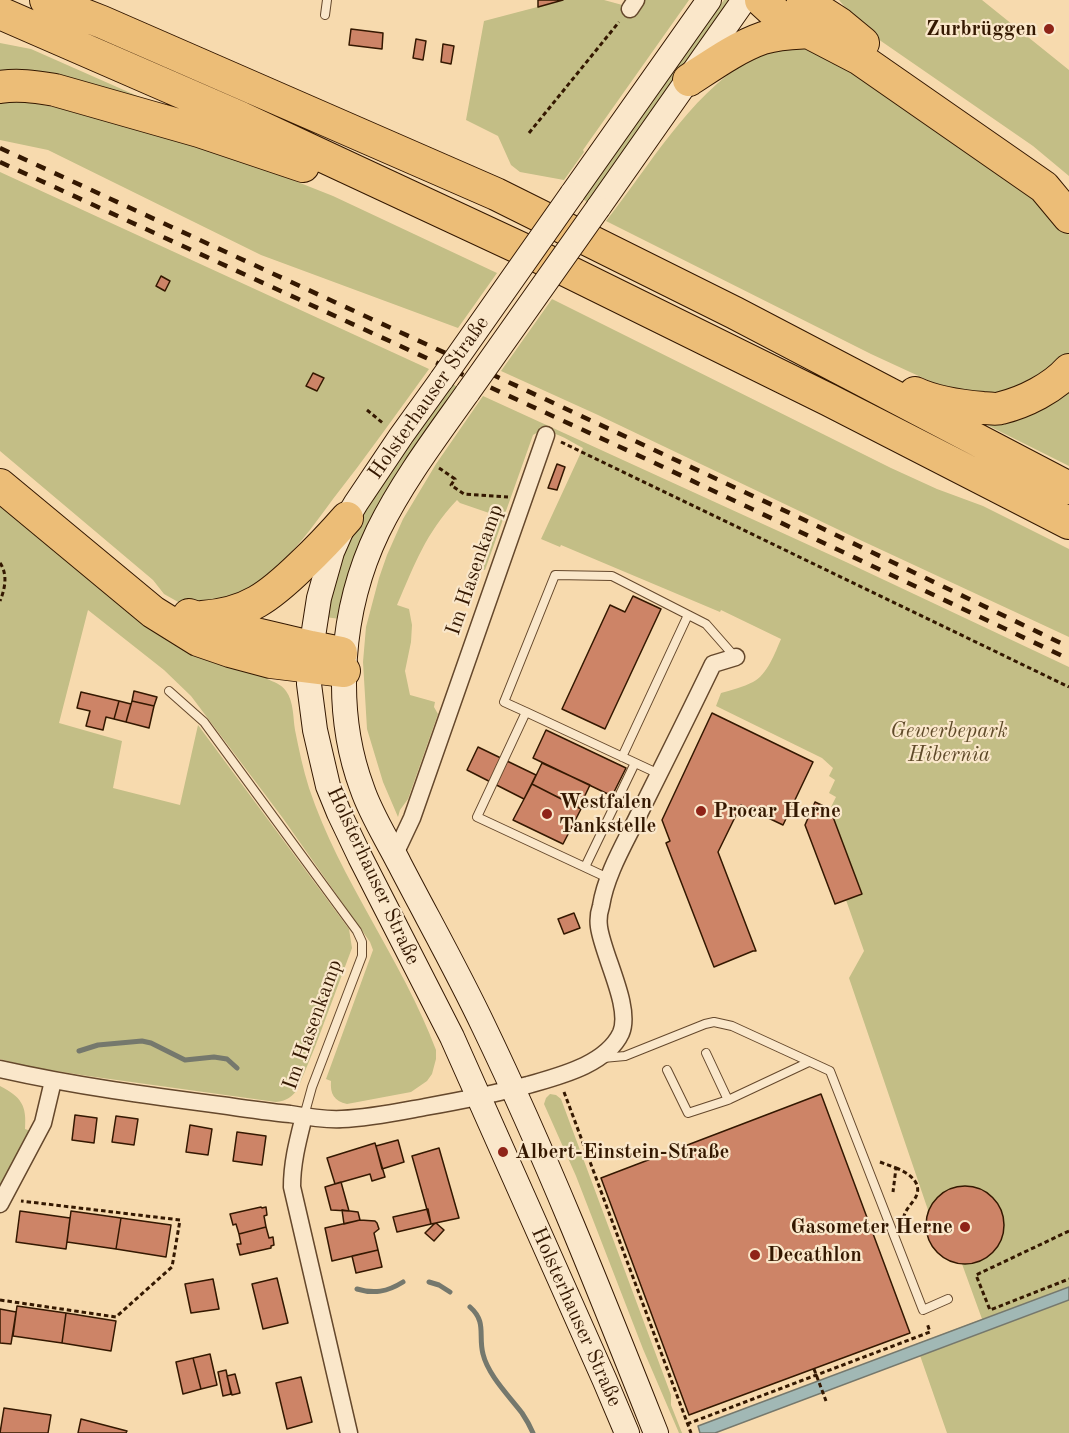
<!DOCTYPE html>
<meta charset="utf-8">
<style>
body{margin:0}
canvas{display:block;background:#f7daae}
</style>
<canvas width="1069" height="1433"></canvas>
<script>
const c = document.querySelector('canvas').getContext('2d');
c.lineJoin = 'round';
function paint(path, color) { c.fillStyle = color; c.fill(path, 'evenodd'); }
function stroke(path, color, width, dash) { c.strokeStyle = color; c.lineWidth = width; c.lineCap = dash ? 'butt' : 'round'; c.setLineDash(dash || []); c.stroke(path); }
function label(font, color, halo, rows, align = 'center') {
  c.font = font + ' "Old Standard TT",serif'; c.lineWidth = 4.5; c.setLineDash([]); c.textBaseline = 'middle'; c.strokeStyle = halo; c.fillStyle = color; for (const [text, x, y, turn = 0] of rows) {
    c.save(); c.translate(x, y); c.rotate((+turn || 0) * Math.PI / 180); c.textAlign = isNaN(turn) ? turn : align; if (halo) c.strokeText(text, 0, 0); c.fillText(text, 0, 0); c.restore();
  }
}
const green = new Path2D(`
 M 564,0 L 604,0 L 626,6 L 640,5 L 644,0 L 689,0 L 583,150 L 584,152 L 564,180 L 520,172 L 511,165 L 498,136 L 466,120 L 484,21 Z
 M 724,0 L 734,0 L 589,203 L 579,197 Z
 M 839,0 L 982,0 L 1069,70 L 1069,176 L 1033,146 L 878,39 L 848,11 Z
 M 0,43 L 31,49 L 160,106 L 0,79 Z
 M 777,46 L 823,49 L 1016,182 L 1059,222 L 1069,235 L 1069,353 L 1050,374 L 997,396 L 949,390 L 871,354 L 606,221 C 649,167 688,97 749,60 C 758,55 768,51 777,46 Z
 M 6,98 L 85,113 L 247,162 L 333,196 L 497,273 L 458,328 L 261,255 L 48,150 L 0,140 L 0,99 Z
 M 0,172 L 429,369 C 397,413 366,457 333,499 C 313,526 293,555 266,575 L 271,582 L 236,602 L 180,603 L 164,594 L 153,580 L 0,451 Z
 M 552,299 L 891,468 L 937,489 L 983,506 L 1069,549 L 1069,637 L 858,539 L 598,415 L 501,371 Z
 M 450,383 L 460,388 L 340,619 L 325,617 L 347,542 L 362,514 Z
 M 1069,385 L 1069,466 L 975,419 Z
 M 483,396 L 846,562 L 1069,667 L 1069,1433 L 947,1433 L 916,1344 L 982,1319 L 962,1264 C 932,1258 922,1239 928,1210 L 849,978 L 864,951 L 846,900 L 862,893 L 830,809 L 836,797 L 829,793 L 835,780 L 829,776 L 833,768 L 822,758 L 716,706 L 721,693 C 732,690 743,687 753,682 C 767,675 775,653 781,639 L 721,610 L 720,612 L 561,545 L 560,547 L 541,539 L 583,448 C 569,441 548,425 533,435 L 485,570 L 478,568 L 495,524 L 490,522 L 492,514 L 460,503 L 457,500 C 425,534 415,564 397,605 L 409,609 L 412,625 L 411,642 L 405,671 L 410,695 L 435,702 L 434,707 L 438,714 L 408,799 L 400,810 L 398,817 L 383,782 L 367,729 L 363,662 L 366,627 L 379,578 L 387,555 L 403,519 L 436,464 Z
 M 0,502 L 268,670 L 267,679 C 274,682 281,684 286,691 C 294,702 293,718 295,730 C 299,750 303,769 309,788 C 340,881 402,959 436,1050 L 436,1059 L 432,1074 L 427,1081 L 411,1092 L 347,1104 C 334,1101 330,1094 331,1081 L 326,1079 L 373,950 L 370,942 L 282,817 L 191,696 L 164,670 L 88,610 L 59,723 L 122,741 L 113,788 L 180,805 L 198,725 L 349,929 L 352,948 L 315,1047 L 298,1088 C 293,1097 286,1101 276,1102 L 88,1076 L 31,1067 L 0,1059 Z
 M 0,1086 C 21,1097 27,1105 25,1129 L 31,1131 L 0,1189 Z
 M 550,1094 L 556,1095 L 561,1099 L 671,1395 L 671,1405 L 682,1433 L 679,1433 L 643,1349 L 576,1176 L 544,1104 L 546,1098 Z`);
const water = new Path2D(`
 M 1069,1287 L 1069,1300 L 715,1433 L 700,1433 L 698,1426 Z`);
const stream = new Path2D(`
 M 79,1051 L 98,1045 L 142,1041 L 151,1043 L 185,1060 L 214,1057 L 227,1059 L 237,1068
 M 429,1282 L 439,1285 L 450,1292
 M 357,1289 C 374,1294 387,1292 403,1282
 M 470,1307 C 487,1322 478,1335 483,1354 C 488,1375 509,1396 522,1413 C 526,1419 530,1426 533,1433`);
const building = new Path2D(`
 M 538,0 L 563,0 L 538,7 Z
 M 351,29 L 383,33 L 382,49 L 349,45 Z
 M 416,39 L 426,41 L 423,60 L 413,58 Z
 M 443,44 L 454,46 L 451,64 L 441,62 Z
 M 161,276 L 170,281 L 165,291 L 156,286 Z
 M 313,373 L 324,378 L 317,391 L 306,386 Z
 M 557,464 L 565,467 L 557,490 L 548,488 Z
 M 633,596 L 661,609 L 605,729 L 562,709 L 610,605 L 625,612 Z
 M 134,691 L 157,697 L 154,706 L 132,701 Z
 M 81,692 L 119,701 L 114,719 L 106,717 L 103,730 L 86,726 L 90,711 L 77,708 Z
 M 119,701 L 131,704 L 126,722 L 114,719 Z
 M 132,701 L 154,706 L 149,728 L 126,722 Z
 M 712,713 L 813,762 L 783,825 L 741,805 L 718,852 L 756,951 L 753,951 L 714,967 L 666,843 L 670,841 L 662,820 Z
 M 546,730 L 626,768 L 612,796 L 533,758 Z
 M 478,747 L 536,775 L 524,799 L 467,770 Z
 M 542,763 L 590,785 L 579,808 L 532,784 Z
 M 532,784 L 581,809 L 563,844 L 513,820 Z
 M 815,802 L 830,809 L 862,894 L 835,904 L 805,825 Z
 M 574,913 L 580,928 L 564,934 L 558,919 Z
 M 821,1094 L 910,1333 L 689,1415 L 601,1178 Z
 M 75,1115 L 97,1118 L 94,1143 L 72,1140 Z
 M 116,1116 L 138,1119 L 134,1145 L 112,1142 Z
 M 190,1125 L 212,1129 L 208,1155 L 186,1152 Z
 M 237,1132 L 266,1136 L 262,1165 L 233,1161 Z
 M 398,1140 L 404,1162 L 382,1169 L 376,1146 Z
 M 375,1143 L 385,1177 L 372,1181 L 370,1174 L 335,1184 L 327,1158 Z
 M 439,1148 L 459,1218 L 431,1224 L 412,1156 Z
 M 341,1182 L 349,1211 L 331,1210 L 325,1187 Z
 M926 1225a39 39 0 1 1 78 0a39 39 0 1 1-78 0Z
 M 261,1207 L 262,1208 L 266,1207 L 267,1215 L 264,1216 L 266,1227 L 239,1234 L 236,1224 L 233,1225 L 230,1214 Z
 M 428,1209 L 431,1224 L 397,1232 L 393,1217 Z
 M 342,1210 L 358,1212 L 360,1220 L 344,1224 Z
 M 20,1211 L 70,1218 L 66,1249 L 16,1242 Z
 M 71,1211 L 121,1218 L 116,1249 L 67,1242 Z
 M 121,1218 L 171,1225 L 166,1257 L 116,1249 Z
 M 360,1220 L 375,1221 L 377,1223 L 379,1229 L 374,1233 L 378,1250 L 332,1261 L 325,1228 Z
 M 436,1223 L 444,1230 L 434,1241 L 425,1233 L 434,1224 Z
 M 266,1227 L 269,1238 L 273,1237 L 274,1245 L 271,1246 L 271,1248 L 240,1255 L 237,1244 L 241,1244 L 239,1234 Z
 M 378,1250 L 382,1267 L 356,1273 L 352,1256 Z
 M 277,1278 L 288,1323 L 263,1329 L 252,1284 Z
 M 213,1279 L 219,1309 L 191,1313 L 185,1284 Z
 M 17,1306 L 66,1313 L 62,1343 L 13,1336 Z
 M 0,1309 L 16,1312 L 11,1344 L 0,1343 Z
 M 66,1313 L 116,1321 L 111,1351 L 62,1343 Z
 M 210,1354 L 217,1385 L 201,1389 L 193,1358 Z
 M 193,1358 L 201,1389 L 183,1394 L 176,1362 Z
 M 226,1370 L 231,1394 L 223,1396 L 218,1372 Z
 M 235,1374 L 240,1393 L 232,1395 L 227,1376 Z
 M 301,1377 L 312,1422 L 287,1429 L 276,1383 Z
 M 4,1408 L 51,1415 L 48,1433 L 0,1433 Z
 M 81,1419 L 127,1431 L 126,1433 L 78,1433 Z`);
const path = new Path2D(`
 M 529,133 L 619,22
 M 367,410 L 384,424
 M 561,442 L 1069,687
 M 439,468 L 455,479 L 451,485 L 464,494 L 508,497
 M 0,563 C 8,574 5,589 0,601
 M 564,1092 L 691,1433
 M 880,1162 L 896,1168 L 893,1192
 M 896,1168 C 909,1173 925,1184 914,1200 C 908,1208 904,1212 903,1221
 M 1069,1231 L 976,1275 L 990,1310 L 1069,1279
 M 0,1300 L 116,1317 L 172,1267 L 180,1220 L 21,1201
 M 814,1369 L 826,1401
 M 687,1424 L 930,1332 L 927,1323`);
const service = new Path2D(`
 M 325,15 L 327,0
 M 169,691 L 204,722 L 357,931 L 362,942 L 362,956 L 312,1087 L 304,1116
 M 526,712 L 504,702 L 555,575 L 612,576 L 706,624 L 735,657
 M 622,757 L 688,615
 M 585,867 L 635,763
 M 608,878 L 477,817 L 526,712 L 659,774
 M 603,1058 L 625,1056 L 705,1024 L 714,1022 L 732,1026 L 830,1071 L 923,1310 L 948,1299
 M 667,1070 L 688,1113 L 728,1100 L 706,1053
 M 728,1100 L 809,1062`);
const minor = new Path2D(`
 M 630,9 L 636,0
 M 395,854 L 412,818 L 546,435
 M 0,1069 C 75,1086 151,1096 228,1106 C 248,1109 269,1112 290,1114 C 307,1117 325,1120 342,1119 C 370,1118 398,1112 425,1107 C 459,1101 494,1094 528,1085 C 559,1076 606,1065 621,1033 C 632,1007 603,956 599,927 C 598,920 599,912 601,906 C 606,874 625,843 639,814 C 664,764 689,714 713,664 L 736,657
 M 304,1116 C 298,1140 292,1162 292,1187 L 349,1433
 M 0,1204 L 43,1123 L 53,1081`);
const secondary = new Path2D(`
 M 572,194 L 709,0
 M 598,208 L 744,0
 M 442,379 L 401,436 L 356,503 L 347,518 L 332,552 L 319,598 L 310,656 L 309,684 L 315,730 L 328,786 L 339,813 L 360,857 L 452,1037 L 605,1381 L 627,1433
 M 468,392 C 436,437 402,482 378,531 C 341,608 332,707 362,788 C 371,815 387,839 400,865 C 428,919 458,972 484,1027 C 548,1160 602,1297 656,1433`);
const motorway = new Path2D(`
 M 46,0 L 102,22 L 496,194 L 735,313 L 1069,488
 M 761,0 L 773,11 L 787,21 L 860,59 L 1044,187 L 1069,217
 M 803,0 L 840,24 L 863,43
 M 0,13 L 241,118 L 535,255 L 829,400 L 1069,523
 M 689,80 C 712,65 737,47 763,38 C 779,33 795,33 811,32
 M 0,87 C 19,84 36,87 55,90 L 199,131 L 303,166
 M 915,393 C 936,403 960,406 983,408 C 989,408 996,410 1001,408 C 1025,402 1053,388 1069,370
 M 0,485 L 153,612 L 198,640 L 230,651 L 271,662 L 344,671
 M 189,615 L 218,625 L 311,647 L 341,653
 M 202,617 C 248,614 270,596 302,565 C 318,550 333,534 347,518`);
const rail = new Path2D(`
 M 0,148 L 504,380 L 811,523 L 1069,647
 M 0,162 L 644,458 L 1069,659`);
const secondaryBridge = new Path2D(`
 M 442,379 L 572,194
 M 468,392 L 598,208`);
const markers = [
 [1049,29,6,"#8f2418"],
 [701,811,6,"#8f2418"],
 [547,814,6,"#8f2418"],
 [503,1152,6,"#8f2418"],
 [965,1227,6,"#8f2418"],
 [755,1255,6,"#8f2418"]
];
const poiNames = [
 ["Zurbrüggen",1037,29,"right"],
 ["Westfalen",559,802],
 ["Tankstelle",559,826],
 ["Procar Herne",713,811],
 ["Albert-Einstein-Straße",515,1152],
 ["Gasometer Herne",953,1227,"right"],
 ["Decathlon",767,1255]
];
const streetNames = [
 ["Holsterhauser Straße",429,398,-55],
 ["Im Hasenkamp",475,570,-71],
 ["Holsterhauser Straße",373,876,65],
 ["Im Hasenkamp",313,1025,-70],
 ["Holsterhauser Straße",576,1317,66]
];
const parkNames = [
 ["Gewerbepark",949,731],
 ["Hibernia",949,755]
];
paint(green, '#c3be86');
paint(water, '#a1b8b5');
stroke(water, '#75786d', 1.5);
stroke(stream, '#75786d', 5);
paint(building, '#cd8467');
stroke(building, '#341801', 1.5);
stroke(service, '#65482c', 10);
stroke(minor, '#65482c', 19);
stroke(secondary, '#341801', 26);
stroke(motorway, '#341801', 34);
stroke(path, '#341801', 3, [4.5, 3]);
stroke(service, '#fae7ca', 8);
stroke(minor, '#fae7ca', 16);
stroke(secondary, '#fae7ca', 24);
stroke(motorway, '#ecbd77', 32);
stroke(rail, '#341801', 4.5, [10, 10]);
stroke(secondaryBridge, '#341801', 26, []);
stroke(secondaryBridge, '#fae7ca', 24);
for (const [x, y, r, color] of markers) { const dot = new Path2D(); dot.arc(x, y, r, 0, 2 * Math.PI); c.fillStyle = color; c.fill(dot); stroke(dot, '#fae7ca', 2); }
label('bold 21px', '#341801', '#fae7ca', poiNames, 'left');
label('21px', '#341801', '#fae7ca', streetNames);
label('italic 21px', '#5f4a29', '#fae7ca', parkNames);
</script>
